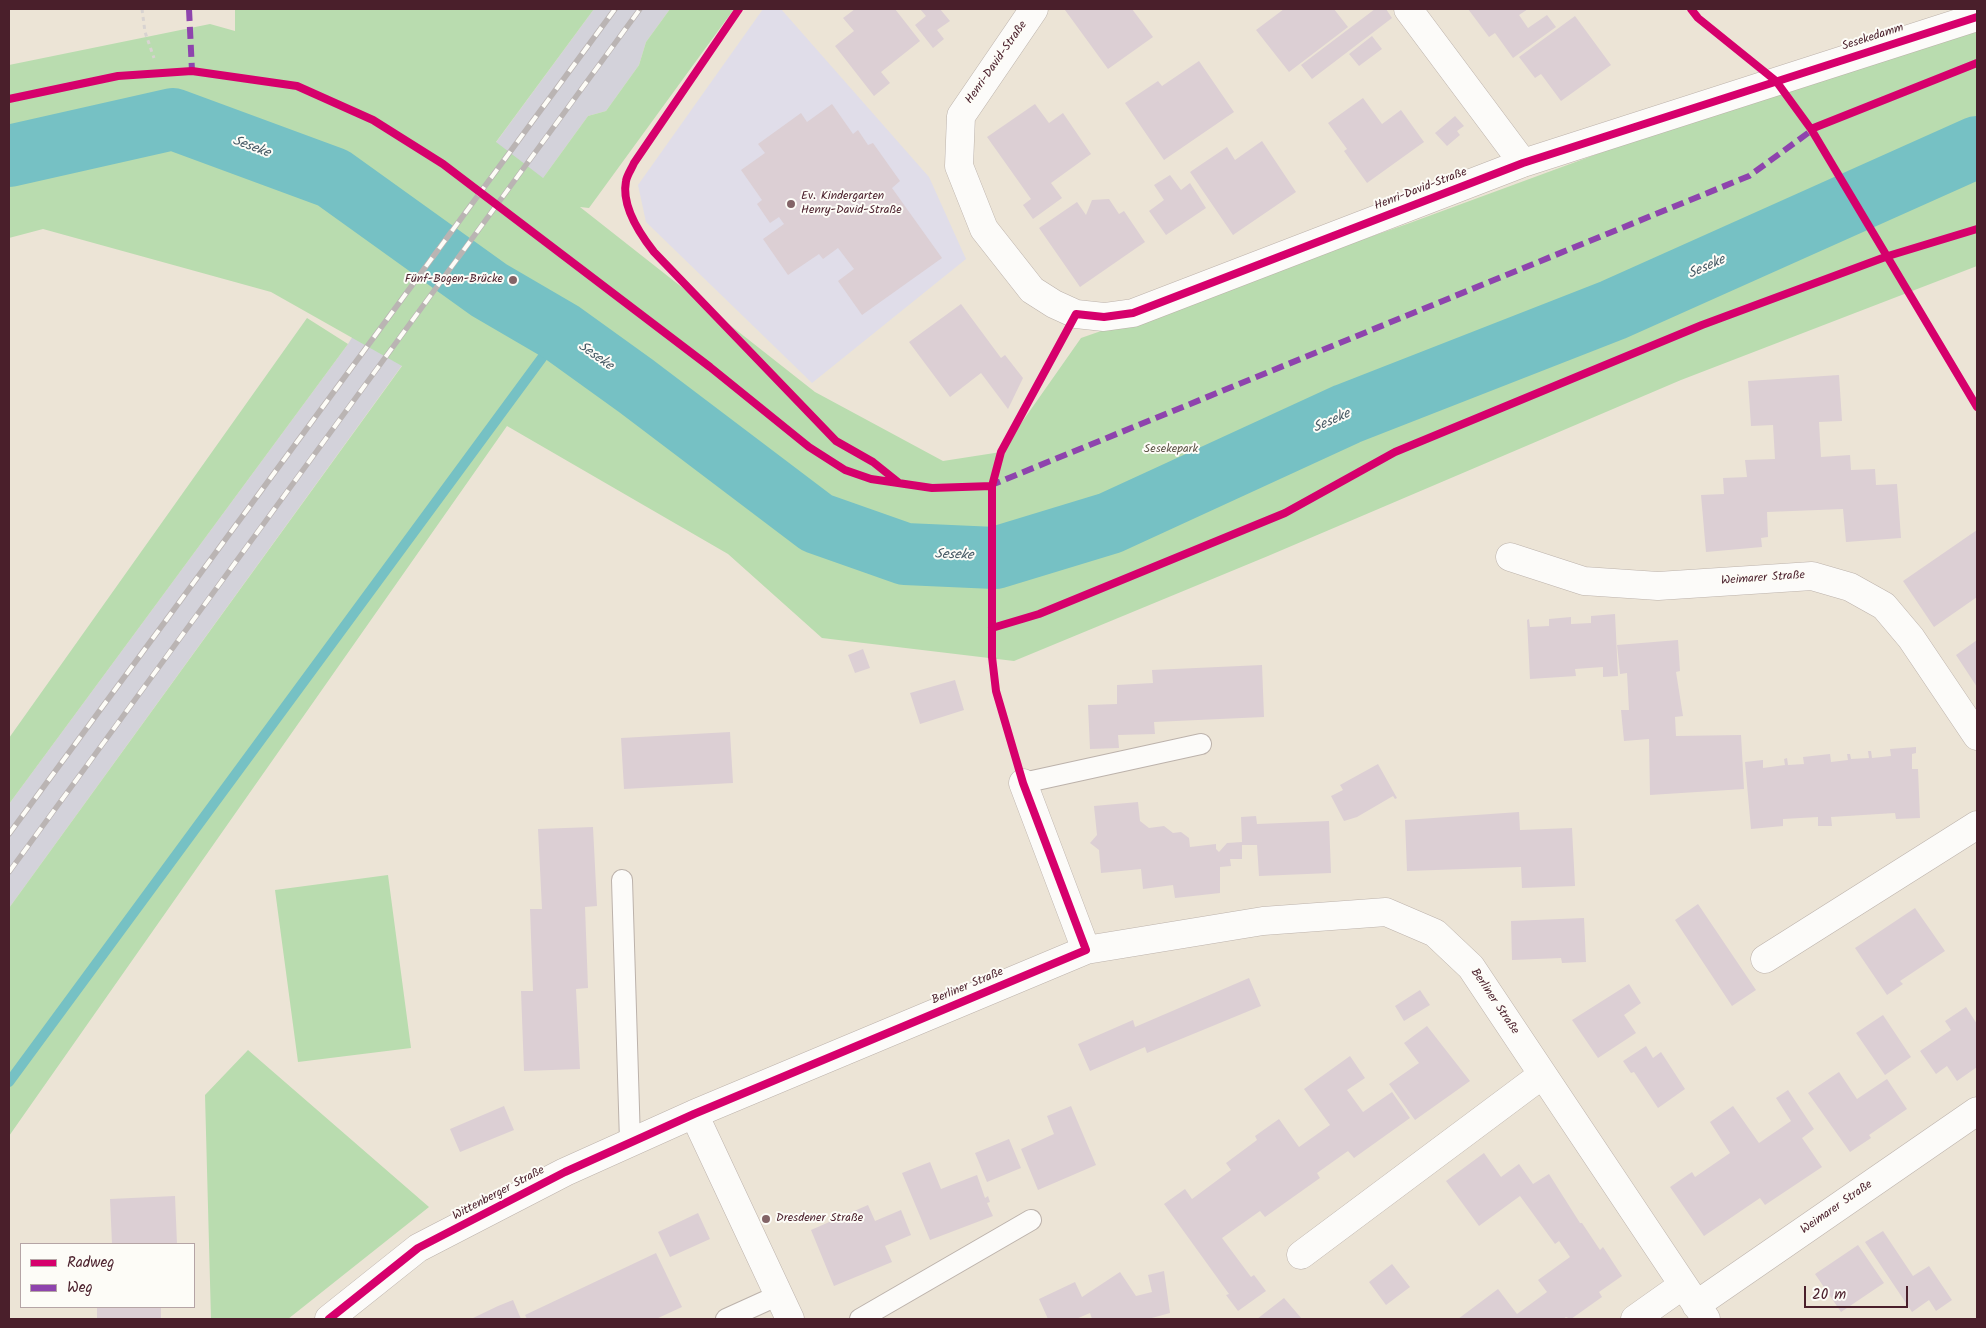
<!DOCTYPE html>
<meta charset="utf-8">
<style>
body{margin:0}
#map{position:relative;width:1986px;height:1328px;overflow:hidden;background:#ece4d6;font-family:Kalam,sans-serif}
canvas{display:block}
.frame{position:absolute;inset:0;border:10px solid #4a1f2b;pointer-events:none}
.legend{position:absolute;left:20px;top:1243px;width:175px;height:65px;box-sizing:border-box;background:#fdfcf7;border:1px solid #b5a4a5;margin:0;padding:6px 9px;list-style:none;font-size:15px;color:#4a1f2b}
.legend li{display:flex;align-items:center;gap:10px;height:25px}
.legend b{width:25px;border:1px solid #b5a4a5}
.scale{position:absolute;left:1804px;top:1286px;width:104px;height:22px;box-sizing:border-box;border:2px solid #4a1f2b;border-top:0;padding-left:6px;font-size:15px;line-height:18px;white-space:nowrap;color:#4a1f2b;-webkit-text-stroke:4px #fdfcf7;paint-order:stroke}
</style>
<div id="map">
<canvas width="1986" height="1328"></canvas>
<div class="frame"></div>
<ul class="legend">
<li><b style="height:6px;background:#d6006c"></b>Radweg</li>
<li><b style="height:6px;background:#8e44ad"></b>Weg</li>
</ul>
<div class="scale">20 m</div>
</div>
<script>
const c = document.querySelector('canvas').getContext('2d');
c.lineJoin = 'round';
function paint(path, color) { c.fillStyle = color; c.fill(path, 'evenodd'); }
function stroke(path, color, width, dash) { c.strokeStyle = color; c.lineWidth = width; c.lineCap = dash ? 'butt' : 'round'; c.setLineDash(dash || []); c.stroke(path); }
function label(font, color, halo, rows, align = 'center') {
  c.font = font + ' Kalam,sans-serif'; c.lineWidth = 4; c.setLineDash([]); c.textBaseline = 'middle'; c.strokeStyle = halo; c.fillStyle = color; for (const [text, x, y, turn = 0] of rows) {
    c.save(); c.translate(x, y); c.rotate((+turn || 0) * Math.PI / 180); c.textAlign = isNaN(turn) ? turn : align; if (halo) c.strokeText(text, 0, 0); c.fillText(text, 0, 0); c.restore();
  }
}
const built = new Path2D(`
 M 763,9 L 781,9 L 929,177 L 966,259 L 812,383 L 646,222 L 638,185 Z`);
const industrial = new Path2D(`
 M 594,9 L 670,9 L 646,42 L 639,65 L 606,111 L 588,116 L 530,196 L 483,160 Z
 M 364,318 L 411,353 L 9,908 L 9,804 L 348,344 Z`);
const green = new Path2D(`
 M 235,9 L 594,9 L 496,142 L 543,178 L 588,116 L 606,111 L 639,65 L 646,42 L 670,9 L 734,9 L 589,208 L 580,207 L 815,392 L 943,461 L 1001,452 L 1081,338 L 1407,224 L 1619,146 L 1977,19 L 1977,266 L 1681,380 L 1268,556 L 1014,661 L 822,638 L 728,554 L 507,426 L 9,1136 L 9,908 L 402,366 L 271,292 L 43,229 L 9,238 L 9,65 L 210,24 L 235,31 Z
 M 307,318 L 348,344 L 9,804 L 9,738 Z
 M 388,875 L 411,1048 L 298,1062 L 275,890 Z
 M 248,1050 L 429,1207 L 288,1319 L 211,1319 L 205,1095 Z`);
const stream = new Path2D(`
 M 9,1082 L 561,332`);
const river = new Path2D(`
 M 9,156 L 173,119 L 333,178 L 489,290 L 561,332 L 636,386 L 817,523 L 905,554 L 995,558 L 1110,523 L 1347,414 L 1613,310 L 1977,147`);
const building = new Path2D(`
 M 855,9 L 895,9 L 920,41 L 881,72 L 890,83 L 874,96 L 835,46 L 854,31 L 843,18 Z
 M 920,9 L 940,9 L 950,21 L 937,30 L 944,39 L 933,48 L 915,25 L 926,16 Z
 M 1068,9 L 1132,9 L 1153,37 L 1108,69 L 1065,10 Z
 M 1284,9 L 1334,9 L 1348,27 L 1289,72 L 1256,30 Z
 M 1375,9 L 1386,9 L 1392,18 L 1312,79 L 1301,65 Z
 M 1468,9 L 1528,9 L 1519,15 L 1528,28 L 1547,15 L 1556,27 L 1513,58 L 1495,33 L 1489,37 Z
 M 1575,16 L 1611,65 L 1561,101 L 1541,74 L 1535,78 L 1519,57 Z
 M 1372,36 L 1382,49 L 1359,66 L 1349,54 Z
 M 1199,61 L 1234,112 L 1164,160 L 1125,103 L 1158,81 L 1162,86 Z
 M 1363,98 L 1382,124 L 1401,110 L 1424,142 L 1367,183 L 1344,151 L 1347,149 L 1328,123 Z
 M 832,104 L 853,134 L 858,130 L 868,145 L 873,143 L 900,181 L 892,188 L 942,258 L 862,315 L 838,281 L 854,269 L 838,248 L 823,259 L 819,254 L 788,275 L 763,239 L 784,224 L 779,217 L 770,223 L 757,204 L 762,200 L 741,170 L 765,153 L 758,144 L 801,113 L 807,122 Z
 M 1035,104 L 1049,123 L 1063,113 L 1091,154 L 1051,183 L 1062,198 L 1033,219 L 1023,205 L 1031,199 L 987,137 Z
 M 1455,116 L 1464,126 L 1457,131 L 1460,135 L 1447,146 L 1435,133 Z
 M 1262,141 L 1296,192 L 1233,235 L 1190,172 L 1227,147 L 1235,160 Z
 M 1170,175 L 1181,190 L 1190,183 L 1206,208 L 1166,235 L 1149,211 L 1164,200 L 1154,185 Z
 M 1109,199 L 1119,214 L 1124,211 L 1145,242 L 1080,287 L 1039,228 L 1077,202 L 1086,215 L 1092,200 Z
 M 961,304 L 1001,358 L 1005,355 L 1023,378 L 1008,409 L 981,373 L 950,397 L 909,342 Z
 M 1839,375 L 1842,421 L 1819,422 L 1821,457 L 1850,455 L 1851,470 L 1875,469 L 1876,485 L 1897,484 L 1901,538 L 1846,542 L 1843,509 L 1767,512 L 1768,537 L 1761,538 L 1762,547 L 1706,552 L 1701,495 L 1724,494 L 1723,478 L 1747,477 L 1745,460 L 1775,459 L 1773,425 L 1751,426 L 1748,381 Z
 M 1977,530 L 1977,597 L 1934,627 L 1903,581 Z
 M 1615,614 L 1618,676 L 1603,677 L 1603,667 L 1575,669 L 1576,676 L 1530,679 L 1527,620 L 1529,619 L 1530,627 L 1549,626 L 1549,619 L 1571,617 L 1571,624 L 1591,623 L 1591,616 Z
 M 1678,640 L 1680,671 L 1676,672 L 1683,716 L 1675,717 L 1676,736 L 1741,735 L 1744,789 L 1650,795 L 1649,739 L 1624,741 L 1621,710 L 1629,710 L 1627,673 L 1620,674 L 1617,645 Z
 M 1977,640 L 1977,687 L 1956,655 Z
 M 863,649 L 870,668 L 855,673 L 848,655 Z
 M 1262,665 L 1264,717 L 1154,722 L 1155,734 L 1118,735 L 1119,748 L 1090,749 L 1088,705 L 1117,704 L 1117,685 L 1153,683 L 1152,670 Z
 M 955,680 L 964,710 L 920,724 L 910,693 Z
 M 730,732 L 733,783 L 624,789 L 621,738 Z
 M 1916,747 L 1916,753 L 1912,754 L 1912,769 L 1918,769 L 1920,818 L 1896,819 L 1895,813 L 1831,817 L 1832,826 L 1818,826 L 1818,817 L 1783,819 L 1783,826 L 1751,829 L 1745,762 L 1763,760 L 1763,768 L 1785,765 L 1784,759 L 1787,758 L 1788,765 L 1804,764 L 1803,757 L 1830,754 L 1831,762 L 1848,760 L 1847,754 L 1850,754 L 1851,759 L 1869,758 L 1868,751 L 1871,751 L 1872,758 L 1891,756 L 1890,749 Z
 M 1378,764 L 1397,798 L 1395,799 L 1393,796 L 1357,817 L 1344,821 L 1331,796 L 1343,790 L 1340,785 Z
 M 1138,802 L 1140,821 L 1149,828 L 1164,826 L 1173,833 L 1181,832 L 1189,838 L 1190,847 L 1216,844 L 1216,849 L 1219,852 L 1227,843 L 1242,842 L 1241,817 L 1256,816 L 1257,824 L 1329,821 L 1331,873 L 1259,876 L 1257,845 L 1242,845 L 1242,859 L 1230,859 L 1231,866 L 1220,867 L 1220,893 L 1175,898 L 1173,885 L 1143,889 L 1141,869 L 1101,873 L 1099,850 L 1090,843 L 1097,835 L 1094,806 Z
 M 1519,812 L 1520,830 L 1572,828 L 1575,886 L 1522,888 L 1521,867 L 1407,871 L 1405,820 Z
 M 593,827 L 597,906 L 585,907 L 588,988 L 576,989 L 580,1069 L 524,1071 L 521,991 L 533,991 L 530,909 L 542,909 L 538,829 Z
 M 1698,904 L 1756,990 L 1732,1006 L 1675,920 Z
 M 1915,908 L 1945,951 L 1900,981 L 1903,984 L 1887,995 L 1855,948 Z
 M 1584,918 L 1586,962 L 1562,963 L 1561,958 L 1512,960 L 1511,921 Z
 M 1249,978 L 1261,1006 L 1147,1053 L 1145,1047 L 1090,1071 L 1078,1044 L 1133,1020 L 1135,1027 Z
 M 1629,984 L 1641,1003 L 1624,1015 L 1636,1033 L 1598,1058 L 1572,1020 Z
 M 1420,990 L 1430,1005 L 1404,1021 L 1395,1006 Z
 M 1966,1007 L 1977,1024 L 1977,1067 L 1957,1081 L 1947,1066 L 1936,1074 L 1920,1051 L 1951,1030 L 1945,1021 Z
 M 1883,1015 L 1911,1057 L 1885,1075 L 1856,1033 Z
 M 1427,1026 L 1470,1081 L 1415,1120 L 1389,1084 L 1419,1063 L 1404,1043 Z
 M 1646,1046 L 1653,1058 L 1661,1052 L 1685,1089 L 1658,1108 L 1634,1072 L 1631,1073 L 1623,1061 Z
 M 1350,1056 L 1365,1078 L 1347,1090 L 1363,1112 L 1392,1092 L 1410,1118 L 1354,1158 L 1348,1151 L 1317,1173 L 1320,1178 L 1265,1217 L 1260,1211 L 1222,1238 L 1251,1277 L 1254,1275 L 1266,1291 L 1238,1311 L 1226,1295 L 1229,1294 L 1164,1204 L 1185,1189 L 1192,1199 L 1231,1170 L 1226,1163 L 1257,1140 L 1255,1136 L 1279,1119 L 1299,1147 L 1330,1125 L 1304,1089 Z
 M 1839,1072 L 1857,1099 L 1887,1079 L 1907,1109 L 1869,1135 L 1871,1138 L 1850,1152 L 1808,1093 Z
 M 1788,1090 L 1814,1129 L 1802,1138 L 1822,1167 L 1765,1205 L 1760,1198 L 1704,1236 L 1670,1187 L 1692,1172 L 1695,1177 L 1730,1153 L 1710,1122 L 1733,1106 L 1759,1143 L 1791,1121 L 1776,1098 Z
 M 504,1106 L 514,1130 L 460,1152 L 450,1129 Z
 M 1071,1106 L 1096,1165 L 1038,1190 L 1021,1149 L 1054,1134 L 1047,1116 Z
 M 1009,1139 L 1021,1168 L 987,1182 L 975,1153 Z
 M 1484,1153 L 1501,1177 L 1519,1164 L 1533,1184 L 1549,1174 L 1580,1223 L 1582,1223 L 1600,1250 L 1603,1247 L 1622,1276 L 1599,1292 L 1602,1297 L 1571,1319 L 1566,1317 L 1563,1319 L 1458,1319 L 1498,1289 L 1517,1314 L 1547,1292 L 1538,1280 L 1570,1257 L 1559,1241 L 1555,1244 L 1520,1196 L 1479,1226 L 1446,1181 Z
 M 930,1162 L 941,1189 L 977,1175 L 985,1198 L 988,1196 L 990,1202 L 987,1203 L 993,1216 L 930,1240 L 902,1173 Z
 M 175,1196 L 177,1244 L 112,1244 L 110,1199 Z
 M 868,1205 L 875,1221 L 901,1210 L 911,1235 L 885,1246 L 892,1262 L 834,1286 L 811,1230 Z
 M 698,1213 L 710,1239 L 670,1257 L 658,1232 Z
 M 1883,1231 L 1913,1276 L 1929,1266 L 1952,1300 L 1936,1311 L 1929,1300 L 1912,1312 L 1865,1242 Z
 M 1858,1245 L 1884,1283 L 1841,1312 L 1815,1274 Z
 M 656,1253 L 682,1307 L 656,1319 L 527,1319 L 525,1315 Z
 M 1392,1264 L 1410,1287 L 1386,1305 L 1369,1282 Z
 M 1164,1271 L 1170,1313 L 1148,1319 L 1092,1319 L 1090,1313 L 1076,1319 L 1048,1319 L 1039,1299 L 1075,1282 L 1082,1297 L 1120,1272 L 1136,1296 L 1152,1292 L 1148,1275 Z
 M 1284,1298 L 1302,1319 L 1257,1319 Z
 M 513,1300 L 521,1319 L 471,1319 L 498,1306 Z
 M 97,1307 L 161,1307 L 161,1319 L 97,1319 Z`);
const path = new Path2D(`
 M 142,9 L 145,32 L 154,58`);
const service = new Path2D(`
 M 1023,783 L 1201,744
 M 622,880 L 630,1141
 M 726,1319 L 779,1295
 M 860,1319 L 1031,1220`);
const minor = new Path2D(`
 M 1034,9 L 961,116 L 959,166 L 984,229 L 1032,290 L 1054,304 L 1076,314 L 1104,317 L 1133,313 L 1523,163 L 1977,17
 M 1408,9 L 1523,163
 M 1510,557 L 1584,581 L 1658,586 L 1812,576 L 1850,587 L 1884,606 L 1911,638 L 1977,736
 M 1023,783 L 1086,950
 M 1765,959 L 1977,825
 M 694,1114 L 790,1319
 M 1301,1255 L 1542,1075
 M 1696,1305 L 1977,1111
 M 329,1319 L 418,1248 L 565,1172 L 694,1114 L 1086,950 L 1263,921 L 1386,912 L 1435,933 L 1471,967 L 1706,1319
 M 1635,1319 L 1683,1285`);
const rail = new Path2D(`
 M 9,834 L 615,9
 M 9,872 L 640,9`);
const quiet = new Path2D(`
 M 189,9 L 192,71
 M 989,486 L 1749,176 L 1815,128`);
const cycleway = new Path2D(`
 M 739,9 L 634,163 C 632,168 627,175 626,181 C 621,206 639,233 654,252 L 836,441 L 873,462 L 898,482
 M 1691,9 L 1698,18 L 1776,81 L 1811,129 L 1977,407
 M 9,99 L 118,76 L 192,71 L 297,86 L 373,120 L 443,164 L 710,367 L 809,447 L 845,470 L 871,479 L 932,488 L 992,486
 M 1811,129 L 1977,63
 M 992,628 L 1039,614 L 1285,513 L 1395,452 L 1702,325 L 1888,256 L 1977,229
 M 329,1319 L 418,1248 L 565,1172 L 694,1114 L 1086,950 L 1023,783 L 996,691 L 992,657 L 992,486 L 1001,452 L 1076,314 L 1104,317 L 1133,313 L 1523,163 L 1977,17`);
const markers = [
 [791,204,5,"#836467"],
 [513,280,5,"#836467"],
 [766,1219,5,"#836467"]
];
const streetNames = [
 ["Sesekedamm",1873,38,-18],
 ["Henri-David-Straße",997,63,-55],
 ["Henri-David-Straße",1421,190,-21],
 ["Weimarer Straße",1763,579,-4],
 ["Berliner Straße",968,987,-23],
 ["Berliner Straße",1494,1002,56],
 ["Wittenberger Straße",499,1194,-28],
 ["Weimarer Straße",1837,1208,-35]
];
const poiNames = [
 ["Ev. Kindergarten",801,197],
 ["Henry-David-Straße",801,211],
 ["Fünf-Bogen-Brücke",503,280,"right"],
 ["Dresdener Straße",776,1219]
];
const parkNames = [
 ["Sesekepark",1171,450]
];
const waterNames = [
 ["Seseke",251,148,20],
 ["Seseke",1707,268,-24],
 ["Seseke",595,357,35],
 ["Seseke",1332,422,-24],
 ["Seseke",954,556,2]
];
paint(built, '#e0dde9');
paint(industrial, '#d3d2da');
paint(green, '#b9dcaf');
stroke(stream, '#76c1c4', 10);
stroke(river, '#76c1c4', 62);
paint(building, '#dccfd4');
stroke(service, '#bcb2ab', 22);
stroke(minor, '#bcb2ab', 29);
stroke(path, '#d8d3d1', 3, [4, 4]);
stroke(service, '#fcfbf9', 20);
stroke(minor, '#fcfbf9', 28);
stroke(rail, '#bab4b3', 5.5);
stroke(rail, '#fdfcf7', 4, [11]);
stroke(quiet, '#8e44ad', 6, [12, 6]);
stroke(cycleway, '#d6006c', 8);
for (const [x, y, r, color] of markers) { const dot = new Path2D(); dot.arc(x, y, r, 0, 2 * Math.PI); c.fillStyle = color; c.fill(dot); stroke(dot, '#fdfcf7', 2); }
label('12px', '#4a1f2b', '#fdfcf7', streetNames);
label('12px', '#4a1f2b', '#fdfcf7', poiNames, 'left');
label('12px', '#5f5649', '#fdfcf7', parkNames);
label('italic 14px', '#475a65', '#fdfcf7', waterNames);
</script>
